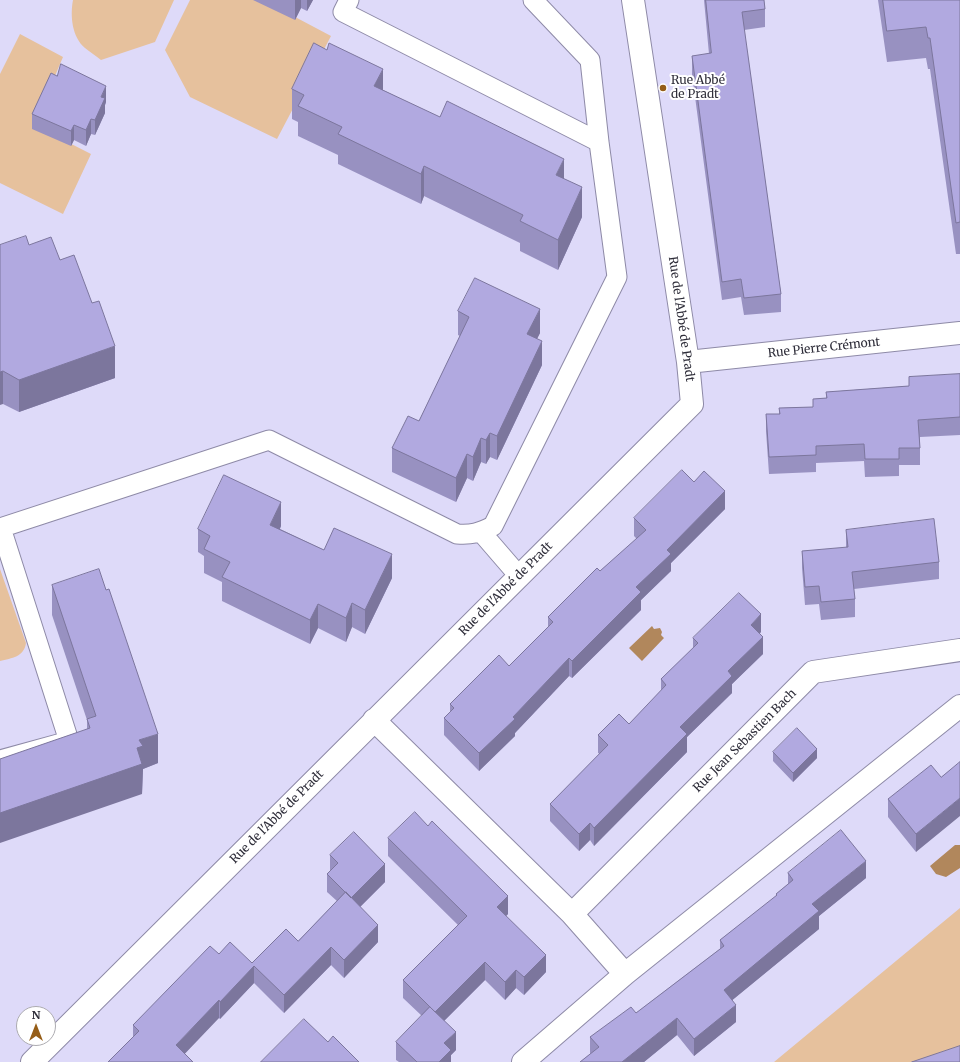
<!DOCTYPE html>
<meta charset="utf-8">
<style>
body{margin:0}
#map{position:relative;width:960px;height:1062px;overflow:hidden;background:#dedaf9;font-family:Merriweather,serif}
canvas{display:block}
.north{position:absolute;left:16px;top:1006px;width:40px;height:40px;box-sizing:border-box;background:#fff;border:1px solid #acabb0;border-radius:50%;rotate:0deg;font-size:11px;font-weight:700;line-height:16px;text-align:center;color:#2f2e3a}
.north::after{content:'';display:block;margin:auto;width:14px;height:18px;background:#955d17;clip-path:polygon(50% 0,100% 100%,50% 72%,0 100%)}
</style>
<div id="map">
<canvas width="960" height="1062"></canvas>
<div class="north">N</div>
</div>
<script>
const c = document.querySelector('canvas').getContext('2d');
c.lineJoin = 'round';
function paint(path, color) { c.fillStyle = color; c.fill(path, 'evenodd'); }
function stroke(path, color, width, dash) { c.strokeStyle = color; c.lineWidth = width; c.lineCap = dash ? 'butt' : 'round'; c.setLineDash(dash || []); c.stroke(path); }
function label(font, color, halo, rows, align = 'center') {
  c.font = font + ' Merriweather,serif'; c.lineWidth = 4; c.setLineDash([]); c.textBaseline = 'middle'; c.strokeStyle = halo; c.fillStyle = color; for (const [text, x, y, turn = 0] of rows) {
    c.save(); c.translate(x, y); c.rotate((+turn || 0) * Math.PI / 180); c.textAlign = isNaN(turn) ? turn : align; if (halo) c.strokeText(text, 0, 0); c.fillText(text, 0, 0); c.restore();
  }
}
const green = new Path2D(`
 M 73,0 L 174,0 L 155,42 L 101,60 C 96,56 90,52 85,48 C 72,37 70,16 73,0 Z
 M 190,0 L 263,0 L 331,36 L 277,139 L 190,97 L 165,50 Z
 M 20,34 L 63,57 L 34,125 L 91,154 L 63,214 L 0,183 L 0,74 Z
 M 0,569 L 26,643 C 24,657 12,658 0,661 Z
 M 960,908 L 960,1062 L 774,1062 Z`);
const water = new Path2D(`
 M 652,626 L 654,629 L 660,628 L 662,632 L 661,635 L 664,638 L 642,661 L 629,648 Z
 M 955,845 L 960,845 L 960,868 L 946,877 L 936,874 L 930,866 Z`);
const service = new Path2D(`
 M 349,0 L 343,12 L 599,142
 M 0,528 L 269,440 L 457,534 C 472,535 479,533 493,526 L 617,277 L 599,142 L 590,60 L 533,0
 M 481,532 L 519,576
 M 0,760 L 69,741 L 1,528`);
const minor = new Path2D(`
 M 688,362 L 960,333
 M 374,720 L 572,914 L 625,974
 M 572,914 L 813,672 L 960,650
 M 32,1062 L 692,404 L 688,362 L 633,0
 M 523,1062 L 625,974 L 960,706`);
const wall = new Path2D(`
 M 253,0 L 313,0 L 307,11 L 301,8 L 295,20 Z
 M 704,0 L 764,0 L 765,9 L 765,27 L 744,30 L 781,294 L 781,312 L 744,315 L 741,297 L 722,300 L 692,74 L 692,56 L 709,54 Z
 M 878,0 L 960,0 L 960,254 L 956,254 L 930,69 L 928,69 L 926,58 L 887,62 Z
 M 292,89 L 383,90 L 564,179 L 582,217 L 558,270 L 520,251 L 520,243 L 424,196 L 421,204 L 338,164 L 338,155 L 298,136 L 298,122 L 292,119 Z
 M 106,102 L 105,105 L 105,113 L 95,135 L 91,134 L 86,146 L 74,140 L 71,146 L 32,129 L 32,114 Z
 M 0,245 L 29,245 L 60,260 L 115,378 L 19,412 L 3,404 Z
 M 458,311 L 540,333 L 537,339 L 542,365 L 497,460 L 490,457 L 486,464 L 481,462 L 473,481 L 467,478 L 456,502 L 392,472 L 392,448 L 419,421 L 460,336 L 458,335 Z
 M 960,374 L 960,435 L 920,437 L 920,465 L 899,465 L 899,476 L 865,477 L 864,461 L 816,463 L 816,472 L 769,474 L 766,431 L 766,414 L 779,414 L 779,408 L 813,407 L 813,399 L 826,398 L 826,392 L 909,386 L 909,377 Z
 M 694,482 L 725,509 L 671,563 L 671,571 L 641,600 L 641,610 L 572,678 L 569,676 L 515,733 L 515,736 L 479,771 L 444,735 L 444,718 L 450,712 L 450,704 L 509,666 L 548,628 L 548,617 L 600,571 L 637,539 L 634,536 L 634,518 Z
 M 281,526 L 280,529 L 324,550 L 392,578 L 365,634 L 352,627 L 346,642 L 318,628 L 310,644 L 222,601 L 222,582 L 204,573 L 204,556 L 198,552 L 198,529 Z
 M 846,530 L 939,562 L 939,579 L 854,589 L 855,599 L 855,617 L 821,620 L 819,604 L 805,605 L 802,568 L 802,551 L 846,548 Z
 M 52,585 L 158,763 L 143,769 L 142,794 L 87,729 L 87,720 L 52,615 Z
 M 761,632 L 760,633 L 763,654 L 732,684 L 732,693 L 687,737 L 687,752 L 594,846 L 590,840 L 579,851 L 550,821 L 550,804 L 600,754 L 598,753 L 598,735 L 629,724 L 661,691 L 661,679 L 693,649 L 693,638 Z
 M 773,752 L 817,758 L 793,782 L 773,761 Z
 M 941,777 L 916,852 L 888,817 L 888,799 Z
 M 388,838 L 508,914 L 506,916 L 546,972 L 524,995 L 516,988 L 505,1000 L 485,980 L 444,1021 L 456,1050 L 451,1055 L 451,1062 L 399,1062 L 396,1060 L 396,1042 L 422,1016 L 403,998 L 403,980 L 458,925 L 388,856 Z
 M 330,855 L 385,882 L 360,907 L 378,942 L 344,978 L 331,965 L 284,1013 L 254,983 L 220,1019 L 219,1018 L 133,1037 L 133,1025 L 219,954 L 252,963 L 298,941 L 337,901 L 327,892 L 327,874 L 330,871 Z
 M 788,873 L 866,878 L 819,916 L 819,929 L 732,1000 L 736,1022 L 694,1056 L 677,1035 L 644,1062 L 580,1062 L 590,1054 L 590,1037 L 636,1013 L 720,949 L 720,940 L 776,897 L 776,894 L 788,884 Z`);
const shadedWall = new Path2D(`
 M 295,0 L 301,0 L 301,8 L 295,20 Z
 M 307,0 L 313,0 L 307,11 Z
 M 383,69 L 383,99 L 374,86 Z
 M 106,86 L 106,102 L 105,105 L 105,113 L 95,135 L 95,120 L 101,97 Z
 M 91,119 L 91,134 L 86,146 L 86,130 Z
 M 74,125 L 74,140 L 71,146 L 71,131 Z
 M 564,159 L 564,189 L 556,175 Z
 M 424,166 L 424,196 L 421,204 L 421,174 Z
 M 582,187 L 582,217 L 558,270 L 558,240 Z
 M 540,309 L 540,333 L 527,358 L 527,334 Z
 M 542,341 L 542,365 L 497,460 L 497,436 Z
 M 115,346 L 115,378 L 19,412 L 19,380 Z
 M 3,371 L 3,404 L 0,405 L 0,372 Z
 M 490,433 L 490,457 L 486,464 L 486,440 Z
 M 481,438 L 481,462 L 473,481 L 473,457 Z
 M 467,454 L 467,478 L 456,502 L 456,478 Z
 M 725,491 L 725,509 L 671,563 L 671,571 L 641,600 L 641,610 L 572,678 L 572,661 L 636,587 L 667,550 Z
 M 281,502 L 281,526 L 270,549 L 270,525 Z
 M 392,554 L 392,578 L 365,634 L 365,610 Z
 M 352,603 L 352,627 L 346,642 L 346,618 Z
 M 318,604 L 318,628 L 310,644 L 310,620 Z
 M 761,614 L 761,632 L 751,642 L 751,625 Z
 M 763,637 L 763,654 L 732,684 L 732,693 L 687,737 L 687,752 L 594,846 L 594,828 L 728,671 Z
 M 569,658 L 569,676 L 515,733 L 515,736 L 479,771 L 479,753 Z
 M 158,734 L 158,763 L 143,769 L 142,794 L 0,843 L 0,813 L 137,748 L 139,740 Z
 M 817,749 L 817,758 L 793,782 L 793,773 Z
 M 960,798 L 960,816 L 916,852 L 916,834 Z
 M 590,823 L 590,840 L 579,851 L 579,834 Z
 M 866,861 L 866,878 L 819,916 L 819,929 L 724,1007 L 724,990 L 812,904 Z
 M 385,864 L 385,882 L 351,916 L 351,898 Z
 M 508,896 L 508,914 L 497,925 L 497,907 Z
 M 378,925 L 378,942 L 344,978 L 344,960 Z
 M 331,947 L 331,965 L 284,1013 L 284,995 Z
 M 546,955 L 546,972 L 524,995 L 524,977 Z
 M 485,962 L 485,980 L 435,1030 L 435,1012 Z
 M 254,966 L 254,983 L 220,1019 L 220,1002 Z
 M 516,970 L 516,988 L 505,1000 L 505,982 Z
 M 219,1000 L 219,1018 L 177,1062 L 176,1045 Z
 M 736,1005 L 736,1022 L 694,1056 L 694,1039 Z
 M 677,1018 L 677,1035 L 644,1062 L 622,1062 Z
 M 456,1032 L 456,1050 L 451,1055 L 451,1062 L 439,1062 L 444,1043 Z`);
const building = new Path2D(`
 M 706,0 L 764,0 L 765,9 L 742,12 L 781,294 L 744,298 L 741,279 L 722,282 L 692,56 L 711,53 Z
 M 883,0 L 960,0 L 960,222 L 956,223 L 930,38 L 928,38 L 926,27 L 887,31 Z
 M 314,43 L 327,50 L 329,43 L 383,69 L 374,86 L 440,117 L 447,101 L 564,159 L 556,175 L 582,187 L 558,240 L 520,221 L 523,215 L 424,166 L 421,174 L 338,134 L 342,127 L 298,106 L 304,95 L 292,89 Z
 M 61,64 L 106,86 L 101,97 L 105,98 L 95,120 L 91,119 L 86,130 L 74,125 L 71,131 L 32,114 L 51,73 L 57,76 Z
 M 26,236 L 29,245 L 51,237 L 60,260 L 74,255 L 92,303 L 99,301 L 115,346 L 19,380 L 3,371 L 0,372 L 0,245 Z
 M 475,278 L 540,309 L 527,334 L 542,341 L 497,436 L 490,433 L 486,440 L 481,438 L 473,457 L 467,454 L 456,478 L 392,448 L 408,416 L 419,421 L 469,317 L 458,311 Z
 M 960,374 L 960,417 L 918,420 L 920,448 L 899,448 L 899,459 L 865,459 L 864,444 L 816,446 L 816,455 L 769,457 L 766,414 L 780,414 L 779,408 L 813,407 L 813,399 L 827,398 L 826,392 L 909,386 L 909,377 Z
 M 682,470 L 694,482 L 704,471 L 725,491 L 667,550 L 671,554 L 636,587 L 641,592 L 572,661 L 569,658 L 513,717 L 515,719 L 479,753 L 444,718 L 454,708 L 450,704 L 499,655 L 509,666 L 553,622 L 548,617 L 597,568 L 600,571 L 646,530 L 634,518 Z
 M 224,475 L 281,502 L 270,525 L 324,550 L 334,528 L 392,554 L 365,610 L 352,603 L 346,618 L 318,604 L 310,620 L 222,577 L 230,562 L 204,549 L 210,536 L 198,529 Z
 M 934,519 L 939,562 L 852,572 L 855,599 L 821,602 L 819,586 L 805,587 L 802,551 L 848,547 L 846,530 Z
 M 99,569 L 106,590 L 109,589 L 158,734 L 139,740 L 143,746 L 137,748 L 142,764 L 0,813 L 0,759 L 90,728 L 87,719 L 96,716 L 52,585 Z
 M 739,593 L 761,614 L 751,625 L 763,637 L 728,671 L 732,676 L 680,727 L 687,734 L 594,828 L 590,823 L 579,834 L 550,804 L 608,745 L 598,735 L 619,714 L 629,724 L 666,685 L 661,679 L 698,643 L 693,638 Z
 M 797,728 L 817,749 L 793,773 L 773,752 Z
 M 960,762 L 960,798 L 916,834 L 888,799 L 931,765 L 941,777 Z
 M 415,812 L 428,826 L 432,821 L 508,896 L 497,907 L 546,955 L 524,977 L 516,970 L 505,982 L 485,962 L 435,1012 L 403,980 L 467,916 L 388,838 Z
 M 841,830 L 866,861 L 812,904 L 819,911 L 724,990 L 736,1005 L 694,1039 L 677,1018 L 622,1062 L 580,1062 L 599,1047 L 590,1037 L 631,1007 L 636,1013 L 724,946 L 720,940 L 777,895 L 776,894 L 793,880 L 788,873 Z
 M 354,832 L 385,864 L 351,898 L 327,874 L 338,863 L 330,855 Z
 M 346,892 L 378,925 L 344,960 L 331,947 L 284,995 L 254,966 L 220,1002 L 219,1000 L 176,1045 L 193,1062 L 108,1062 L 139,1031 L 133,1025 L 210,946 L 219,954 L 230,942 L 252,963 L 286,929 L 298,941 Z
 M 430,1007 L 456,1032 L 444,1043 L 451,1050 L 439,1062 L 417,1062 L 396,1042 Z
 M 304,1019 L 328,1042 L 333,1036 L 359,1062 L 261,1062 Z
 M 960,1046 L 960,1062 L 912,1062 Z`);
const markers = [
 [663,88,4,"#955d17"]
];
const poiNames = [
 ["Rue Abbé",671,81],
 ["de Pradt",671,95]
];
const streetNames = [
 ["Rue de l'Abbé de Pradt",681,319,82],
 ["Rue Pierre Crémont",824,348,-6],
 ["Rue de l'Abbé de Pradt",506,589,-45],
 ["Rue Jean Sebastien Bach",745,741,-45],
 ["Rue de l'Abbé de Pradt",277,817,-45]
];
paint(green, '#e6c19d');
paint(water, '#b1875c');
stroke(service, '#8e8aa7', 21);
stroke(minor, '#8e8aa7', 24);
stroke(service, '#fff', 19);
stroke(minor, '#fff', 22);
paint(wall, '#9891c1');
paint(shadedWall, '#7c769d');
paint(building, '#b1a9e0');
stroke(building, '#7c769d', 1);
for (const [x, y, r, color] of markers) { const dot = new Path2D(); dot.arc(x, y, r, 0, 2 * Math.PI); c.fillStyle = color; c.fill(dot); stroke(dot, '#fff', 1.5); }
label('12px', '#2f2e3a', '#fff', poiNames, 'left');
label('12px', '#2f2e3a', '#fff', streetNames);
</script>
